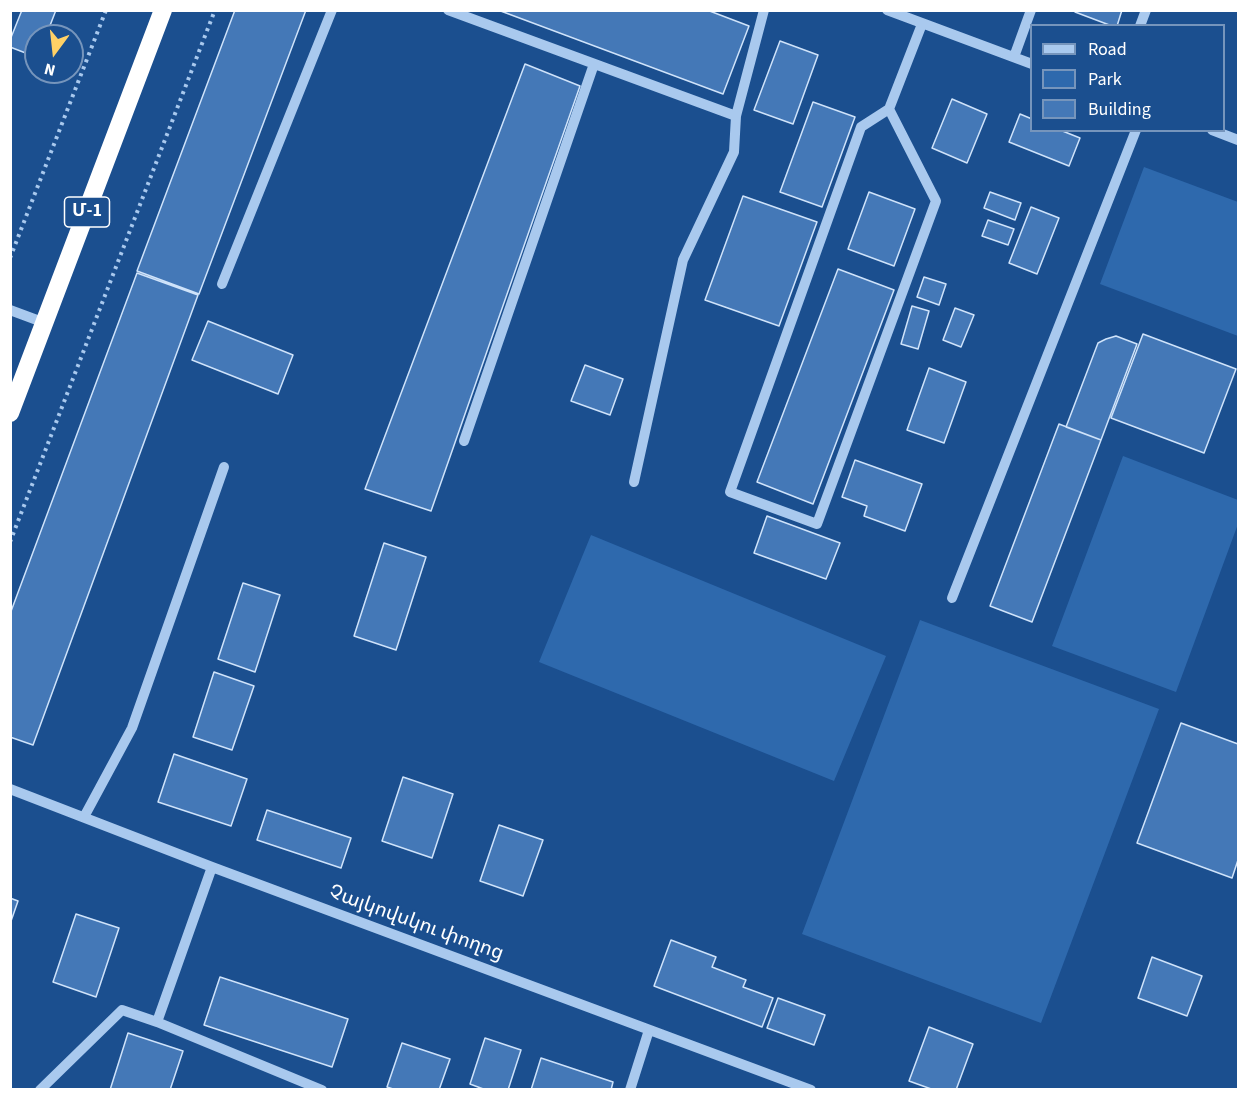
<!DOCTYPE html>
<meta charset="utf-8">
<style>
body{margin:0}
#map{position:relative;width:1249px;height:1100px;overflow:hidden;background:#1b4f8f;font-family:"Source Sans 3",sans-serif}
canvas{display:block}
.frame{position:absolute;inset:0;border:12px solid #fff;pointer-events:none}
.legend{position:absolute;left:1030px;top:24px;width:195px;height:108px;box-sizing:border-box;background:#1b4f8f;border:2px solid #7695bc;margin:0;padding:8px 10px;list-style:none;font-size:18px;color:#fff}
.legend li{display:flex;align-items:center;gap:12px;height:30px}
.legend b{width:30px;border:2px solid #7695bc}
.north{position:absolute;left:24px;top:24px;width:60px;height:60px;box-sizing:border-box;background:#1b4f8f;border:2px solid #7695bc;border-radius:50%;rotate:195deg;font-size:16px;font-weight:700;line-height:24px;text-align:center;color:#fff}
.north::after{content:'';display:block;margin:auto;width:21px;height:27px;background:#ffd166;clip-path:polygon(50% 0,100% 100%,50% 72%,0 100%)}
</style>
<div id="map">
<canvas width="1249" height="1100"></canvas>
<div class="frame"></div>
<ul class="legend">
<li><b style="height:8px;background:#a9c9ee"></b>Road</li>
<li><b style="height:16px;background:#2e69ad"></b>Park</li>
<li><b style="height:16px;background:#4478b7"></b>Building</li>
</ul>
<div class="north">N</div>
</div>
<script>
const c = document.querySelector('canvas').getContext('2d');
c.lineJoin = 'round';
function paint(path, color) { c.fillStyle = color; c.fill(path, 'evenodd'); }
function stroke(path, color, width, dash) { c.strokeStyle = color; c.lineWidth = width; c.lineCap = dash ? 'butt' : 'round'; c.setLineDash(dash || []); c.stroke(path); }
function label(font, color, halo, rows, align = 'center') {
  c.font = font + ' "Source Sans 3","Noto Sans Armenian",sans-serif'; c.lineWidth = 4.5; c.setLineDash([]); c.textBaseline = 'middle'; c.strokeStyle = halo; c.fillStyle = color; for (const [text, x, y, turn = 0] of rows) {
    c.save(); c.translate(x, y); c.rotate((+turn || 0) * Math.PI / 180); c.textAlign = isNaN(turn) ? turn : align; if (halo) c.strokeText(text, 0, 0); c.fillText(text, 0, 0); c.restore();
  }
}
const green = new Path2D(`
 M 1144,167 L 1238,202 L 1238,336 L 1100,284 Z
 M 1123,456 L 1238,500 L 1238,524 L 1176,692 L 1052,646 Z
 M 591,535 L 886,656 L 834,781 L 539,662 Z
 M 920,620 L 1159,709 L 1041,1023 L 802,934 Z`);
const building = new Path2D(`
 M 22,10 L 56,10 L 46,36 L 36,36 L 36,57 L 10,47 L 10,40 Z
 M 235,10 L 306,10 L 199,294 L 137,271 Z
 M 498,10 L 707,10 L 749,26 L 723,94 Z
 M 1076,10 L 1122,10 L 1117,26 L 1112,26 L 1075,12 Z
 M 780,41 L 818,55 L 793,124 L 754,110 Z
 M 525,64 L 580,86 L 431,511 L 365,489 Z
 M 952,99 L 987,114 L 967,163 L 932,148 Z
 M 813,102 L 855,117 L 822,207 L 780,192 Z
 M 1020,114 L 1032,119 L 1032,130 L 1060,130 L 1080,138 L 1069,166 L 1009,142 Z
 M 869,192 L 915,209 L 894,266 L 848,249 Z
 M 990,192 L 1021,203 L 1015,220 L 984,208 Z
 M 743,196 L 817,222 L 779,326 L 705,300 Z
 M 1031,207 L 1059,218 L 1037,274 L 1009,263 Z
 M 988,220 L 1014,229 L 1008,245 L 982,236 Z
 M 838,269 L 894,290 L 813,504 L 757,482 Z
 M 137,273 L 198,295 L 33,745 L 10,737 L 10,614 Z
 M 924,277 L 946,284 L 939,305 L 917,297 Z
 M 912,306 L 929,311 L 918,349 L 901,344 Z
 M 955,308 L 974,315 L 961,347 L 943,340 Z
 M 208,321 L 293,355 L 278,394 L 192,360 Z
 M 1143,334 L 1236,369 L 1204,453 L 1111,418 Z
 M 1116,336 L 1137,344 L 1101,440 L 1066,427 L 1098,343 L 1106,339 Z
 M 585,365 L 623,379 L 610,415 L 571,401 Z
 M 929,368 L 966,382 L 944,443 L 907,430 Z
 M 1059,424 L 1101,440 L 1032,622 L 990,606 Z
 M 855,460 L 922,484 L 905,531 L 864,516 L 867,506 L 842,497 Z
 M 767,516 L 840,543 L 826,579 L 754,553 Z
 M 384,543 L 426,557 L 396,650 L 354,636 Z
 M 243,583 L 280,595 L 255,672 L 218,659 Z
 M 214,672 L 254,686 L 232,750 L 193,737 Z
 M 1181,723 L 1238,744 L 1238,860 L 1232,878 L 1137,843 Z
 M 174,754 L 247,779 L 231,826 L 158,802 Z
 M 403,777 L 453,794 L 432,858 L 382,841 Z
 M 267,810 L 351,838 L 341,868 L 257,840 Z
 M 499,825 L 543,840 L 523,896 L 480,881 Z
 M 10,898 L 18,901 L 10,924 Z
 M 76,914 L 119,928 L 96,997 L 53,982 Z
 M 671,940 L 716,957 L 712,967 L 746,980 L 743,987 L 773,998 L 762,1027 L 654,986 Z
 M 1152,957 L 1202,976 L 1187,1016 L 1138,998 Z
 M 220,977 L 348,1019 L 332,1067 L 204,1025 Z
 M 778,998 L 825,1015 L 814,1045 L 767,1028 Z
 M 929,1027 L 973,1044 L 956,1090 L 934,1090 L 909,1081 Z
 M 128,1033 L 183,1051 L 170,1090 L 110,1090 Z
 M 485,1038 L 521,1050 L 508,1090 L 486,1090 L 470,1084 Z
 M 402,1043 L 450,1059 L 439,1090 L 396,1090 L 387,1087 Z
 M 541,1058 L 613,1082 L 611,1090 L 531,1090 Z`);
const path = new Path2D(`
 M 10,258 L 106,10
 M 10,542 L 215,10`);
const minor = new Path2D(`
 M 448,10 L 736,116
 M 887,10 L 1032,64
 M 1140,26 L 1146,10
 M 1014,57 L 1031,10
 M 889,109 L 936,201 L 817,524 L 730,492 L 861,127 L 889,109 L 922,24
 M 1212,130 L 1238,140
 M 222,284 L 332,10
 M 10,310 L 45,323
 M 464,441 L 594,64
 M 634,482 L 683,260 L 734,152 L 736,116 L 764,10
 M 952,598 L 1136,130
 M 10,789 L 212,867 L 811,1090
 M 84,817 L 132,728 L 224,467
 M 212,867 L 157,1022 L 322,1090
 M 40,1090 L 122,1010 L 157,1022
 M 630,1090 L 649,1030`);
const highway = new Path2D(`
 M 10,413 L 163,10`);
const shields = [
 [87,212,45]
];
const shieldNames = [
 ["Մ-1",87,212]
];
const streetNames = [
 ["Չայկովսկու փողոց",416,924,20]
];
paint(green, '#2e69ad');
paint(building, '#4478b7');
stroke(building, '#cfe3fa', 1.5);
stroke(path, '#a9c9ee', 4, [3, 4.5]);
stroke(minor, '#a9c9ee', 10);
stroke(highway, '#fff', 18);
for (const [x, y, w] of shields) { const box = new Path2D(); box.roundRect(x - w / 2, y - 15, w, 30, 4.5); c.fillStyle = '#1b4f8f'; c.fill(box); stroke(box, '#fff', 1.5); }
label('bold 18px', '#fff', null, shieldNames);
label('20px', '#fff', '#1b4f8f', streetNames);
</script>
